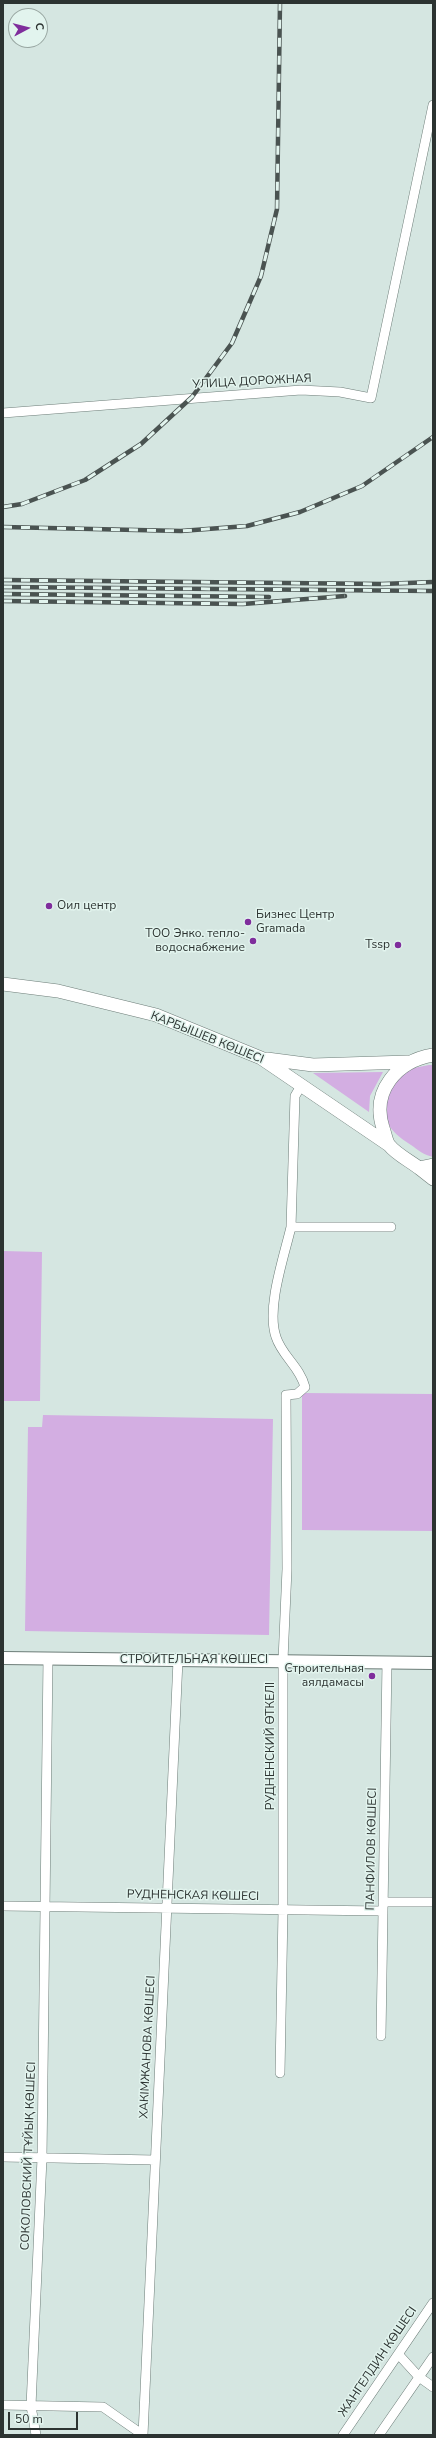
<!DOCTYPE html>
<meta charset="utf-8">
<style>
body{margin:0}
#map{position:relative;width:436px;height:2438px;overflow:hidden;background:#d5e6e1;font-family:"Nunito Sans",sans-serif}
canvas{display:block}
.frame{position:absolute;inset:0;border:4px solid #2c3331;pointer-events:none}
.north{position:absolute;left:8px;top:8px;width:40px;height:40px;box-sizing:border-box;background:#e2f4ee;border:1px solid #99a7a2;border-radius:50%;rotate:83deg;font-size:11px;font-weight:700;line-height:16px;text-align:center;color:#2c3331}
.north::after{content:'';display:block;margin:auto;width:14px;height:18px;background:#7f2d9c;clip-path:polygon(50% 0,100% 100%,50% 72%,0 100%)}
.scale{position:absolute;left:8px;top:2412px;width:70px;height:18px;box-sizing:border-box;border:2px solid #2c3331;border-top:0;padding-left:5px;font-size:12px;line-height:14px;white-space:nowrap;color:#2c3331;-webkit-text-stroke:3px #e2f4ee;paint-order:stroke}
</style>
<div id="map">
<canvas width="436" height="2438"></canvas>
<div class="frame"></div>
<div class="north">С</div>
<div class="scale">50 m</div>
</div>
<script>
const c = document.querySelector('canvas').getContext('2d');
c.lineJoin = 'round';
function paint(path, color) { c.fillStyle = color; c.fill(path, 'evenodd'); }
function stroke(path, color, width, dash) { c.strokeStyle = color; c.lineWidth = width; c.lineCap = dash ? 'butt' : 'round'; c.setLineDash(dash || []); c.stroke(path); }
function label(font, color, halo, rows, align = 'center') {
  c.font = font + ' "Nunito Sans",sans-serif'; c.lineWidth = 3; c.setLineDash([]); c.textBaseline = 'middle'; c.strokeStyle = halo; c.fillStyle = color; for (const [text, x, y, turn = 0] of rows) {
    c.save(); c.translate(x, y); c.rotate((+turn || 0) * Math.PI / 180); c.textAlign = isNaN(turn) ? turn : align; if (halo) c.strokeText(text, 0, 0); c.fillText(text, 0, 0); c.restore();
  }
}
const green = new Path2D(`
 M 429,1065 L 433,1065 L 433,1157 C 424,1155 418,1150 411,1145 C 403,1140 395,1134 390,1127 C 379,1112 389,1087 401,1076 C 408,1068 419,1067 429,1065 Z
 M 383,1072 L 370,1096 L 369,1112 L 313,1073 Z
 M 3,1251 L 42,1252 L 40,1401 L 3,1401 Z
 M 302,1393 L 433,1394 L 433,1531 L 302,1530 Z
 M 43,1415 L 273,1419 L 269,1635 L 25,1631 L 28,1427 L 42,1427 Z`);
const minor = new Path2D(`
 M 3,413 L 301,390 L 340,392 L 371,398 L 433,105
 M 302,1084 L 295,1096 L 291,1227 L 391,1227
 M 383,1902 L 433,1902
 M 3,1906 L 383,1911
 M 381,2036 L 387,1662
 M 280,2073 L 283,1910 L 283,1660 L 287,1569 L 286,1395 L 297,1394 L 305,1387 C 300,1367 282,1356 276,1337 C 266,1308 284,1257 291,1227
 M 3,2157 L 155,2160
 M 399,2355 L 419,2377 L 433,2387
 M 3,2405 L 103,2407 L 143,2435
 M 36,2435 L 31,2406 L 42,2158 L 48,1658
 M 143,2435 L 178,1660
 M 343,2435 L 433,2303
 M 379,2435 L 433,2357`);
const tertiary = new Path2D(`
 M 3,1658 L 433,1663`);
const secondary = new Path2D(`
 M 3,984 L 58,991 L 156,1015 L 261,1058 L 389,1145
 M 433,1055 C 397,1061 371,1091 383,1128 C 385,1133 386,1141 389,1145 C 396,1154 410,1161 419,1168 L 433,1165
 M 267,1059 L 313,1065 L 408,1062
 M 419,1168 L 433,1179`);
const rail = new Path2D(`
 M 3,507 L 22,504 L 85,480 L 141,444 L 192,397 L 232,343 L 261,276 L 277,209 L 280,3
 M 3,527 L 181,531 L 247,526 L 300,512 L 362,486 L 433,437
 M 3,580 L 382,584 L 433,582
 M 3,587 L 433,591
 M 3,594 L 269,597
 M 3,601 L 243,604 L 345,596`);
const markers = [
 [49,906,4,"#7f2d9c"],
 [248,922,4,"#7f2d9c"],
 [253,941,4,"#7f2d9c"],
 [398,945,4,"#7f2d9c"],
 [372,1676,4,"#7f2d9c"]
];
const streetNames = [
 ["УЛИЦА ДОРОЖНАЯ",252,382,-3],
 ["КАРБЫШЕВ КӨШЕСІ",207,1038,22],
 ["СТРОИТЕЛЬНАЯ КӨШЕСІ",194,1660],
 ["РУДНЕНСКИЙ ӨТКЕЛІ",271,1746,-90],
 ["ПАНФИЛОВ КӨШЕСІ",372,1849,-89],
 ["РУДНЕНСКАЯ КӨШЕСІ",193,1896,1],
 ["ХАКІМЖАНОВА КӨШЕСІ",148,2047,-87],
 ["СОКОЛОВСКИЙ ТҰЙЫҚ КӨШЕСІ",29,2156,-88],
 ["ЖАНГЕЛДИН КӨШЕСІ",378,2362,-56]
];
const poiNames = [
 ["Оил центр",57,906,"left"],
 ["Бизнес Центр",256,915,"left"],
 ["Gramada",256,929,"left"],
 ["ТОО Энко. тепло-",245,934],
 ["водоснабжение",245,948],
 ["Tssp",390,945],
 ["Строительная",364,1669],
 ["аялдамасы",364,1683]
];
paint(green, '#d3aee2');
stroke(minor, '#6d7d78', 10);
stroke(tertiary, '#6d7d78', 14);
stroke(secondary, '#6d7d78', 14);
stroke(minor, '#fff', 9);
stroke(tertiary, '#fff', 12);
stroke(secondary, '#fff', 13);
stroke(rail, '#4a5351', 4.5);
stroke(rail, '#e2f4ee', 3, [9]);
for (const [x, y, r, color] of markers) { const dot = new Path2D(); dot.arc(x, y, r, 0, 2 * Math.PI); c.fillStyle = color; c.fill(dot); stroke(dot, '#e2f4ee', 1.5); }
label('12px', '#2c3331', '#e2f4ee', streetNames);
label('12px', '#2c3331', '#e2f4ee', poiNames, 'right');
</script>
